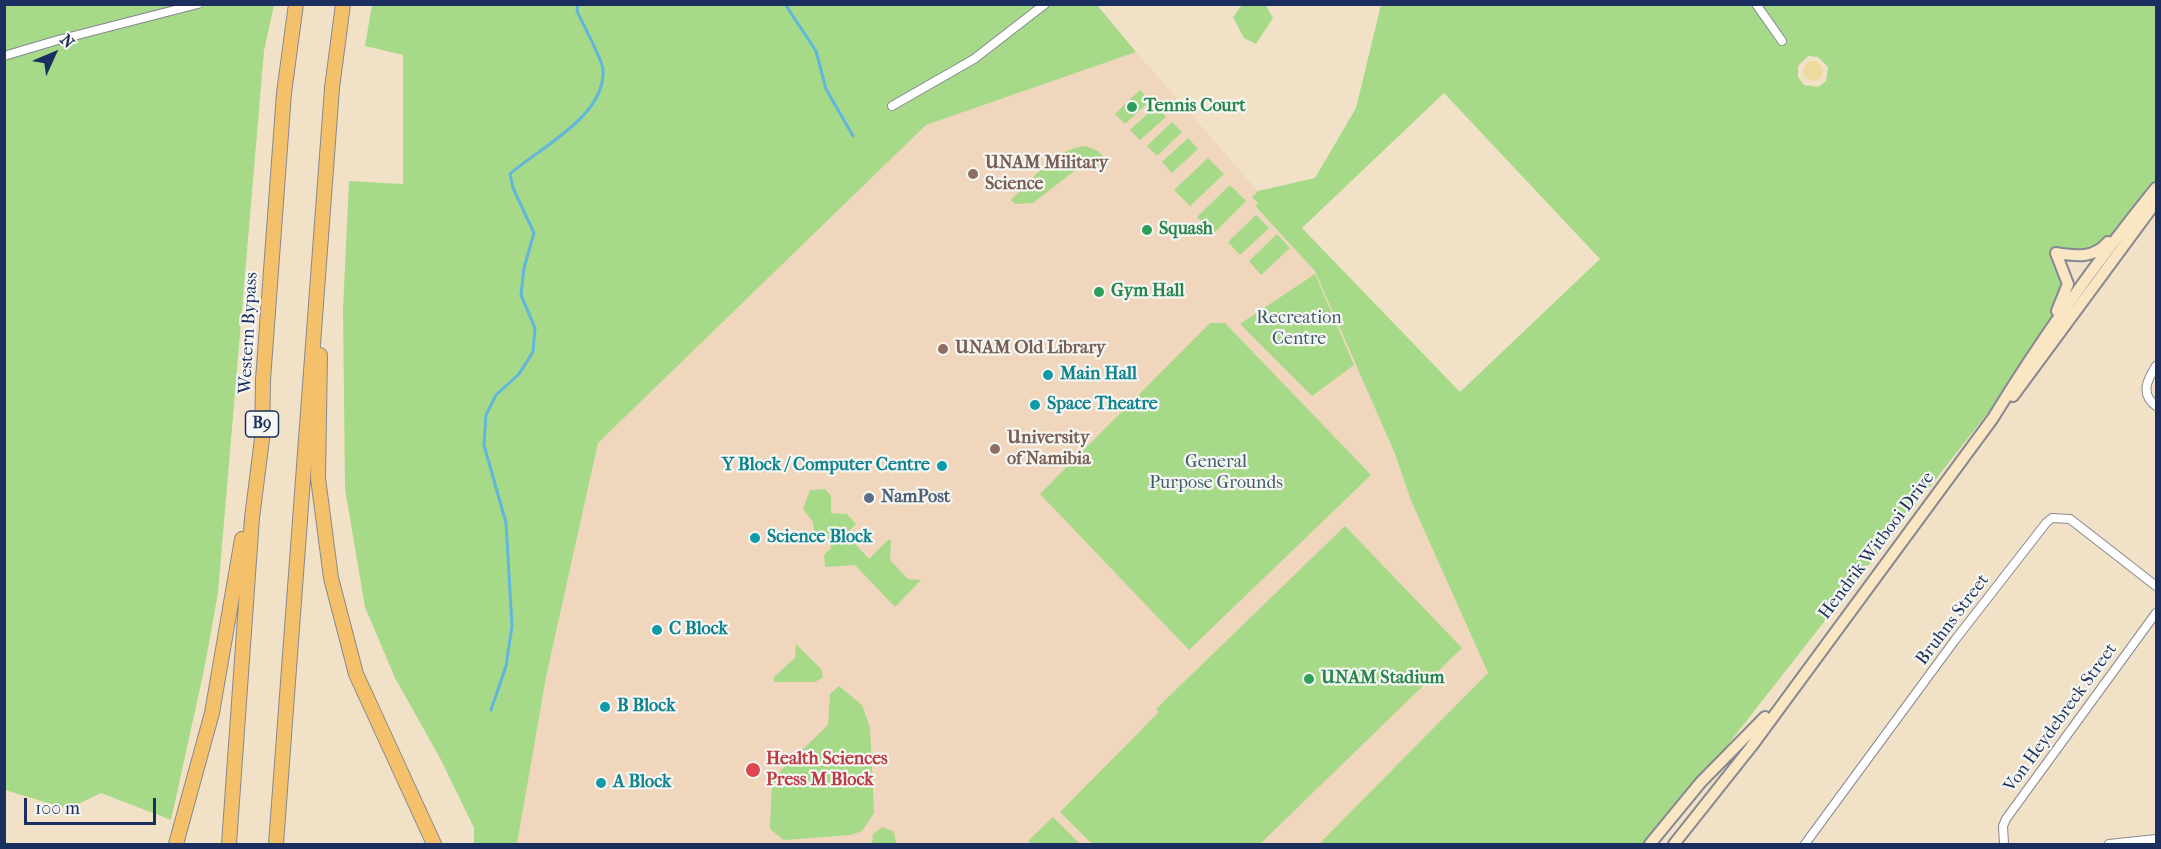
<!DOCTYPE html>
<style>
body{margin:0}
#map{position:relative;width:2161px;height:849px;overflow:hidden;background:#f1e2c7;font-family:"IM FELL French Canon",serif}
canvas{display:block}
.frame{position:absolute;inset:0;border:6px solid #1b2f5e;pointer-events:none}
.north{position:absolute;left:24px;top:24px;width:60px;height:60px;-webkit-text-stroke:4px #f6f6f2;paint-order:stroke;rotate:46deg;font-size:16px;font-weight:700;line-height:24px;text-align:center;color:#1b2f5e}
.north::after{content:'';display:block;margin:auto;width:21px;height:27px;background:#1b2f5e;clip-path:polygon(50% 0,100% 100%,50% 72%,0 100%)}
.scale{position:absolute;left:24px;top:798px;width:132px;height:27px;box-sizing:border-box;border:3px solid #1b2f5e;border-top:0;padding-left:8px;font-size:18px;line-height:21px;white-space:nowrap;color:#1b2f5e;-webkit-text-stroke:4px #f6f6f2;paint-order:stroke}
</style>
<div id="map">
<canvas width="2161" height="849"></canvas>
<div class="frame"></div>
<div class="north">N</div>
<div class="scale">100 m</div>
</div>
<script>
const c = document.querySelector('canvas').getContext('2d');
c.lineJoin = 'round';
function paint(path, color) { c.fillStyle = color; c.fill(path, 'evenodd'); }
function stroke(path, color, width, dash) { c.strokeStyle = color; c.lineWidth = width; c.lineCap = dash ? 'butt' : 'round'; c.setLineDash(dash || []); c.stroke(path); }
function label(font, color, halo, rows, align = 'center') {
  c.font = font + ' "IM FELL French Canon",serif'; c.lineWidth = 4.5; c.setLineDash([]); c.textBaseline = 'middle'; c.strokeStyle = halo; c.fillStyle = color; for (const [text, x, y, turn = 0] of rows) {
    c.save(); c.translate(x, y); c.rotate((+turn || 0) * Math.PI / 180); c.textAlign = isNaN(turn) ? turn : align; if (halo) c.strokeText(text, 0, 0); c.fillText(text, 0, 0); c.restore();
  }
}
const built = new Path2D(`
 M 1136,52 L 1258,191 L 1252,197 L 1258,203 L 1255,207 L 1315,270 L 1395,455 L 1412,503 L 1488,674 L 1319,844 L 517,844 L 546,677 L 598,443 L 926,125 Z`);
const green = new Path2D(`
 M 1265,4 L 1273,18 L 1256,44 L 1244,38 L 1233,17 L 1242,5 Z
 M 4,5 L 274,5 L 264,51 L 218,593 L 204,670 L 171,820 L 101,793 L 68,809 L 5,790 Z
 M 372,5 L 1097,5 L 1136,52 L 926,125 L 598,443 L 546,677 L 517,844 L 474,844 L 474,828 L 441,760 L 395,678 L 365,607 L 345,489 L 343,309 L 349,181 L 403,184 L 403,55 L 365,46 Z
 M 1381,5 L 2156,5 L 2156,188 L 2104,247 L 2057,253 L 2067,277 L 2062,303 L 2026,364 L 1650,844 L 1319,844 L 1488,673 L 1412,503 L 1395,454 L 1315,271 L 1255,206 L 1258,203 L 1252,197 L 1258,191 L 1315,178 L 1356,108 ZM 1808,56 L 1818,57 L 1828,67 L 1826,81 L 1818,87 L 1804,85 L 1798,77 L 1798,66 ZM 1444,93 L 1600,259 L 1460,392 L 1302,228 Z
 M 1140,90 L 1150,101 L 1125,124 L 1115,114 Z
 M 1156,106 L 1166,117 L 1140,140 L 1130,130 Z
 M 1172,122 L 1182,132 L 1157,156 L 1147,146 Z
 M 1188,138 L 1198,149 L 1172,173 L 1162,162 Z
 M 1086,146 L 1098,151 L 1106,160 L 1096,170 L 1087,161 L 1033,203 L 1015,204 L 1011,200 C 1032,180 1055,148 1086,146 Z
 M 1208,158 L 1224,174 L 1190,206 L 1174,190 Z
 M 1230,185 L 1246,201 L 1213,234 L 1197,217 Z
 M 1256,215 L 1269,228 L 1240,255 L 1228,242 Z
 M 1277,234 L 1290,248 L 1261,275 L 1249,261 Z
 M 1315,274 L 1354,365 L 1312,396 L 1240,324 Z
 M 1210,323 L 1225,323 L 1371,475 L 1189,650 L 1040,494 Z
 M 825,489 L 831,496 L 831,513 L 847,514 L 856,524 L 846,534 L 869,559 L 889,539 L 891,541 L 890,560 L 908,579 L 921,580 L 895,607 L 855,565 L 825,567 L 824,555 L 831,548 L 828,534 L 814,532 L 813,522 L 803,509 L 810,490 Z
 M 1345,526 L 1462,648 L 1260,844 L 1092,844 L 1060,812 L 1159,712 L 1156,709 Z
 M 796,644 L 821,669 L 823,677 L 815,682 L 774,682 L 774,677 L 795,658 Z
 M 839,686 L 862,705 L 870,728 L 874,813 L 862,831 L 851,835 L 784,840 L 770,829 L 772,779 L 828,725 L 830,694 Z
 M 1053,817 L 1080,844 L 1032,844 L 1028,841 Z
 M 883,827 L 894,832 L 896,844 L 872,844 L 873,834 Z`);
const sand = new Path2D(`
 M1803 71a10 10 0 1 1 20 0a10 10 0 1 1-20 0Z`);
const stream = new Path2D(`
 M 785,4 L 816,51 L 826,89 L 853,136
 M 491,710 L 506,666 L 512,626 L 506,523 L 484,445 L 486,415 L 496,395 L 519,374 L 533,352 L 535,328 L 521,295 L 524,268 L 534,233 L 513,188 L 510,174 C 539,148 606,116 603,70 C 603,60 582,23 577,11 L 578,4`);
const street = new Path2D(`
 M 1756,4 L 1782,41
 M 4,56 L 58,40 L 198,4
 M 892,106 L 974,59 L 1045,4
 M 2156,366 C 2147,380 2140,394 2156,406
 M 1805,844 L 1955,640 L 2046,523 L 2052,518 L 2070,519 L 2156,586
 M 2004,844 L 2003,826 L 2006,819 L 2156,613
 M 2109,844 L 2156,839`);
const secondary = new Path2D(`
 M 2056,253 L 2068,284 L 2057,311
 M 2056,253 C 2076,256 2094,259 2108,242
 M 2013,396 L 2156,202
 M 1650,844 L 1701,782 L 1765,717
 M 1674,844 L 1751,747 L 1993,418 C 2042,338 2097,261 2156,188`);
const highway = new Path2D(`
 M 320,355 L 318,478 L 331,578 L 356,674 L 434,844
 M 176,844 L 212,713 L 242,539
 M 229,844 L 252,518 L 262,439 L 263,380 L 284,93 L 296,4
 M 276,844 L 332,88 L 343,4`);
const markers = [
 [1132,107,6,"#2e9e5b"],
 [973,174,6,"#8d6e63"],
 [1147,230,6,"#2e9e5b"],
 [1099,292,6,"#2e9e5b"],
 [943,349,6,"#8d6e63"],
 [1048,375,6,"#0f9aa8"],
 [1035,405,6,"#0f9aa8"],
 [995,449,6,"#8d6e63"],
 [942,466,6,"#0f9aa8"],
 [869,498,6,"#5c6f8a"],
 [755,538,6,"#0f9aa8"],
 [657,630,6,"#0f9aa8"],
 [1309,679,6,"#2e9e5b"],
 [605,707,6,"#0f9aa8"],
 [753,770,8,"#e0444e"],
 [601,783,6,"#0f9aa8"]
];
const shields = [
 [262,424,33]
];
const shieldNames = [
 ["B9",262,424]
];
const leisureNames = [
 ["Tennis Court",1144,107],
 ["Squash",1159,230],
 ["Gym Hall",1111,292],
 ["UNAM Stadium",1321,679]
];
const educationNames = [
 ["UNAM Military",985,164],
 ["Science",985,185],
 ["UNAM Old Library",955,349],
 ["University",1007,439],
 ["of Namibia",1007,460]
];
const parkNames = [
 ["Recreation",1299,319],
 ["Centre",1299,340],
 ["General",1216,463],
 ["Purpose Grounds",1216,484]
];
const streetNames = [
 ["Western Bypass",249,333,-87],
 ["Hendrik Witbooi Drive",1877,546,-53],
 ["Bruhns Street",1953,620,-53],
 ["Von Heydebreck Street",2061,718,-54]
];
const cultureNames = [
 ["Main Hall",1060,375],
 ["Space Theatre",1047,405],
 ["Y Block / Computer Centre",930,466,"right"],
 ["Science Block",767,538],
 ["C Block",669,630],
 ["B Block",617,707],
 ["A Block",613,783]
];
const serviceNames = [
 ["NamPost",881,498]
];
const healthNames = [
 ["Health Sciences",766,760],
 ["Press M Block",766,781]
];
paint(built, '#efd6bc');
paint(green, '#a6da89');
paint(sand, '#eeda9e');
stroke(stream, '#60b6dc', 3);
stroke(street, '#868892', 10);
stroke(secondary, '#868892', 14);
stroke(highway, '#868892', 16);
stroke(street, '#fff', 8);
stroke(secondary, '#fbe6c3', 10);
stroke(highway, '#f4c16a', 14);
for (const [x, y, r, color] of markers) { const dot = new Path2D(); dot.arc(x, y, r, 0, 2 * Math.PI); c.fillStyle = color; c.fill(dot); stroke(dot, '#f6f6f2', 2); }
for (const [x, y, w] of shields) { const box = new Path2D(); box.roundRect(x - w / 2, y - 13, w, 26, 4.5); c.fillStyle = '#f6f6f2'; c.fill(box); stroke(box, '#1b2f5e', 1.5); }
label('bold 16px', '#1b2f5e', null, shieldNames);
label('bold 18px', '#27864d', '#f6f6f2', leisureNames, 'left');
label('bold 18px', '#785e54', '#f6f6f2', educationNames, 'left');
label('18px', '#3e5a69', '#f6f6f2', parkNames);
label('18px', '#1b2f5e', '#f6f6f2', streetNames);
label('bold 18px', '#0d838f', '#f6f6f2', cultureNames, 'left');
label('bold 18px', '#4e5e75', '#f6f6f2', serviceNames, 'left');
label('bold 18px', '#be3a42', '#f6f6f2', healthNames, 'left');
</script>
